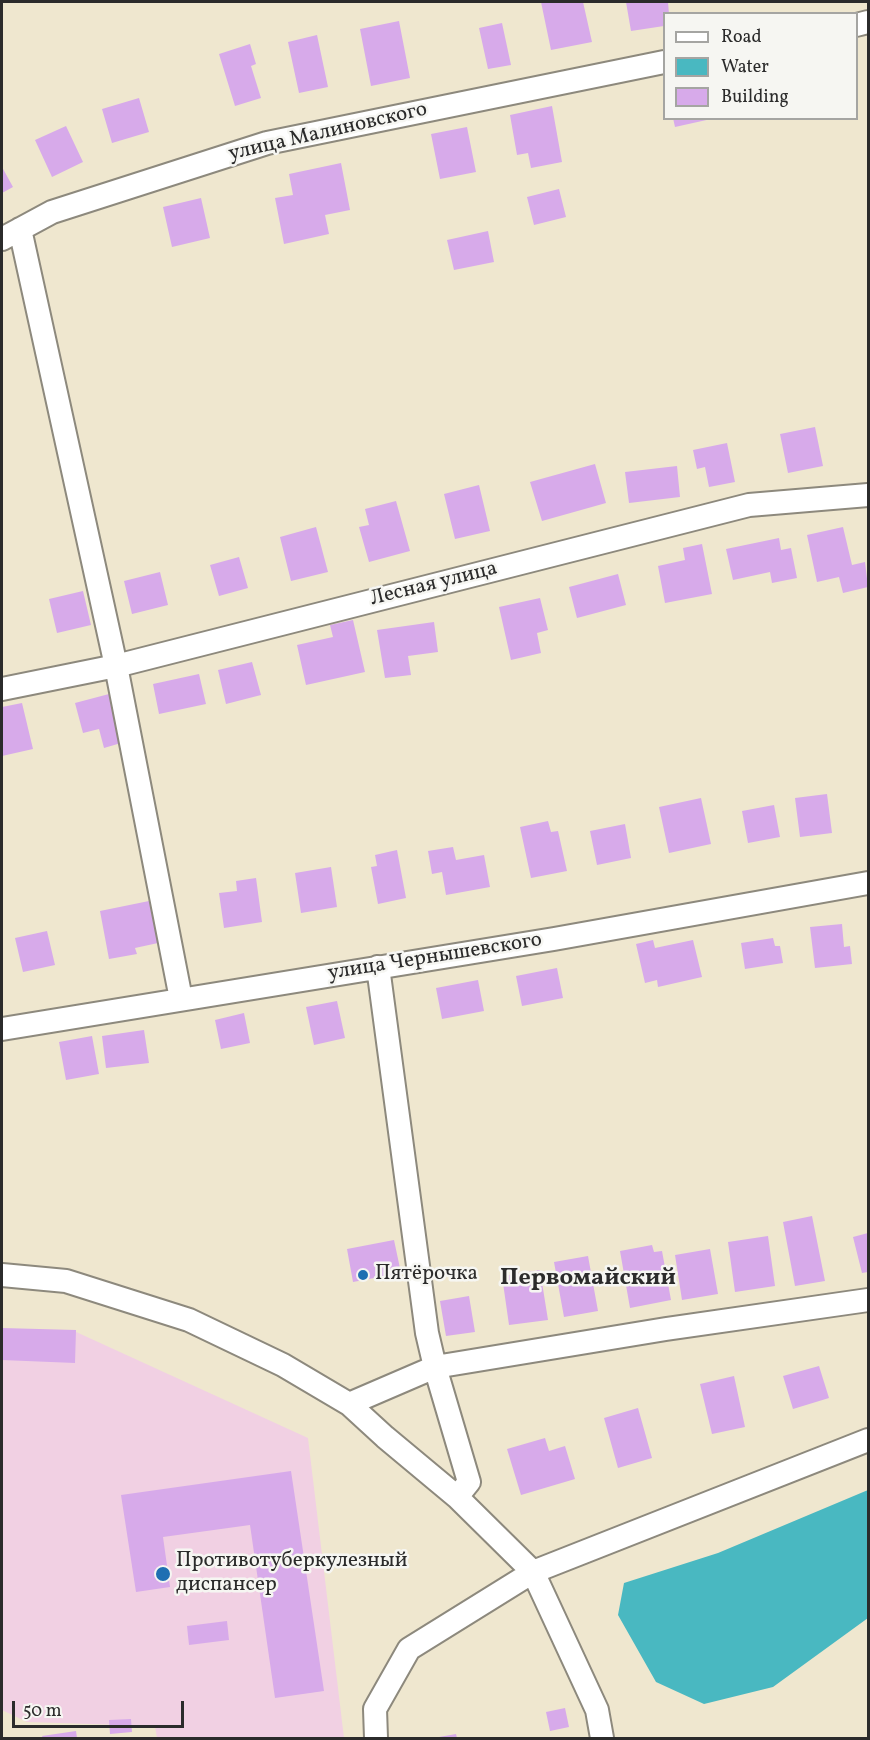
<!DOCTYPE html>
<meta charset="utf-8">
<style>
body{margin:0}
#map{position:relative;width:870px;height:1740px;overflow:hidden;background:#efe7cf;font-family:Vollkorn,serif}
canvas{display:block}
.frame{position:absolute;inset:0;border:3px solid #2b2b2b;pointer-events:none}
.legend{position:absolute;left:663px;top:12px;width:195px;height:108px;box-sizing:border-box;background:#f6f6f2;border:2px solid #a5a5a2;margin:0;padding:8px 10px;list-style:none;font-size:18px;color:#2b2b2b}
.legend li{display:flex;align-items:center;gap:12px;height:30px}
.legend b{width:30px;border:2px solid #a5a5a2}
.scale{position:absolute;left:12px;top:1701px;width:172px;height:27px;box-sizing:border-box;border:3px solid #2b2b2b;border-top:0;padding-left:8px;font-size:18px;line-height:21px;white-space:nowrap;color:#2b2b2b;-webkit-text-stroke:4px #f6f6f2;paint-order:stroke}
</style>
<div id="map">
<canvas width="870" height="1740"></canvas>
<div class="frame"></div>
<ul class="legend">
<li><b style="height:8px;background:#fff"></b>Road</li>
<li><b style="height:16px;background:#49b8c1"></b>Water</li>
<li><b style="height:16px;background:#d7aaea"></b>Building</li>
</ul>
<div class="scale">50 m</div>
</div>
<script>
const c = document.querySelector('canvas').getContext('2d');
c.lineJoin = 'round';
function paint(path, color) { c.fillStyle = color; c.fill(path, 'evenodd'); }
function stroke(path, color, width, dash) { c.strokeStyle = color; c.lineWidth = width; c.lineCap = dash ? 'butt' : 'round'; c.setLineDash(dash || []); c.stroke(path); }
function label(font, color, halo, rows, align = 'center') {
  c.font = font + ' Vollkorn,serif'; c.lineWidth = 5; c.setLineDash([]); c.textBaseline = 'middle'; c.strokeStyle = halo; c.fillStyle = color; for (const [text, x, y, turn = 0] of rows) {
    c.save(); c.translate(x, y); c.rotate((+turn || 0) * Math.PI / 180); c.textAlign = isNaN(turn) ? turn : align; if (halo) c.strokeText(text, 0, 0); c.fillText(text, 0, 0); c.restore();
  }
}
const built = new Path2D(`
 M 2,1330 L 74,1331 L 308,1438 L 344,1738 L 157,1738 L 155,1726 L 27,1722 L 2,1710 Z`);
const water = new Path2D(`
 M 868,1490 L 868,1618 L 773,1687 L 704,1704 L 656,1682 L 618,1615 L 624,1583 L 718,1553 Z`);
const building = new Path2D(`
 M 541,2 L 583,2 L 592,42 L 551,50 Z
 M 626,2 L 668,2 L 669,14 L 664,14 L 664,26 L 631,31 Z
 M 399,21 L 410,78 L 371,86 L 360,29 Z
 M 502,23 L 511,65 L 488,69 L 479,28 Z
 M 317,35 L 328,87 L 299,93 L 288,42 Z
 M 250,44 L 256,64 L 251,66 L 261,98 L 235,106 L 219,54 Z
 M 139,98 L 149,132 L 112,143 L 102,109 Z
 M 552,106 L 562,162 L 531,168 L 528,153 L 517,155 L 510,115 Z
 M 673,118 L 711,118 L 711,119 L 675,127 Z
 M 66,126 L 83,162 L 52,177 L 35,140 Z
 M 467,127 L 476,172 L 440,179 L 431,134 Z
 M 341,163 L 350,210 L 325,215 L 329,234 L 284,244 L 275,198 L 293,195 L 289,174 Z
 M 2,167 L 13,187 L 2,193 Z
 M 559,189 L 566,217 L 534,225 L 527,197 Z
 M 201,198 L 210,238 L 172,247 L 163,207 Z
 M 488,231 L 494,262 L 454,270 L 447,240 Z
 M 815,427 L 823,466 L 788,473 L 780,434 Z
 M 727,443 L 735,482 L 709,487 L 705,467 L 697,469 L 693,450 Z
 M 595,464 L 606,503 L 542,521 L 530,482 Z
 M 677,466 L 680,497 L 629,503 L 625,472 Z
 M 479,485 L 490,531 L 455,539 L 444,494 Z
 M 396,501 L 410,551 L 369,562 L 359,527 L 369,525 L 365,509 Z
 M 316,527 L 328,572 L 291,581 L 280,537 Z
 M 843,527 L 852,565 L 865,562 L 868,587 L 843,593 L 839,577 L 817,582 L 807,535 Z
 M 779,538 L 781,550 L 791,548 L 797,578 L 772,583 L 770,572 L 733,580 L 726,549 Z
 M 702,544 L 712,594 L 665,603 L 658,566 L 685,560 L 683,548 Z
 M 239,557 L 248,588 L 219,596 L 210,565 Z
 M 160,572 L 168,605 L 132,614 L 124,581 Z
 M 618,574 L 626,605 L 577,618 L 569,587 Z
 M 83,591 L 91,625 L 57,633 L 49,599 Z
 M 540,598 L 548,630 L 537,633 L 541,653 L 511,660 L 499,607 Z
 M 353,620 L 365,672 L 306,685 L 297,645 L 333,637 L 330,625 Z
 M 434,622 L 438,652 L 408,656 L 411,675 L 385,678 L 377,630 Z
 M 252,662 L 261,695 L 226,704 L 218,670 Z
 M 199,674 L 206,704 L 159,714 L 153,684 Z
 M 109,694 L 121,743 L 104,748 L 99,729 L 83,733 L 75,703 Z
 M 22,703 L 33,749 L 2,756 L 2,707 Z
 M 827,794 L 832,833 L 800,837 L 795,798 Z
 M 701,798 L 711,844 L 669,853 L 659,807 Z
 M 774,805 L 780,837 L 748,843 L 742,811 Z
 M 548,821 L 551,832 L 558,831 L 567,871 L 531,878 L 520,827 Z
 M 625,824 L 631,858 L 597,865 L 590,831 Z
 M 453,847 L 456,860 L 484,855 L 490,887 L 446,895 L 442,872 L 432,874 L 428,851 Z
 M 397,850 L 406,898 L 378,904 L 371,867 L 377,866 L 375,855 Z
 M 331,867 L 337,907 L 301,913 L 295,873 Z
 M 256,878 L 262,922 L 224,928 L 219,893 L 237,891 L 236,881 Z
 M 149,901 L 158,943 L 135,948 L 137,954 L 109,959 L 100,911 Z
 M 842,924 L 844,947 L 850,946 L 852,964 L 815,968 L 810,927 Z
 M 47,931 L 55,965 L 23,972 L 15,938 Z
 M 773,938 L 775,946 L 780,946 L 783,963 L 745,969 L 741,943 Z
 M 653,940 L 655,948 L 693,940 L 702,977 L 658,987 L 657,980 L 645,983 L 636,944 Z
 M 557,968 L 563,998 L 522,1006 L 516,976 Z
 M 478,980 L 484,1011 L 442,1019 L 436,988 Z
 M 337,1001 L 345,1038 L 314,1045 L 306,1007 Z
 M 244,1013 L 250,1043 L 221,1049 L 215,1020 Z
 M 144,1030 L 149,1063 L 106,1068 L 102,1036 Z
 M 92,1036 L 99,1074 L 66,1080 L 59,1042 Z
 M 812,1216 L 825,1281 L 795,1286 L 783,1222 Z
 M 868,1233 L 868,1272 L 862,1273 L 853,1237 Z
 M 768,1236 L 775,1286 L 735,1292 L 728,1242 Z
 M 394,1240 L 401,1273 L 353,1282 L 347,1249 Z
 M 652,1245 L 654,1252 L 662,1251 L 671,1300 L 630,1308 L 620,1251 Z
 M 710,1249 L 718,1294 L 682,1300 L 675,1255 Z
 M 588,1256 L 598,1311 L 564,1317 L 554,1262 Z
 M 540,1270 L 548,1320 L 509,1325 L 502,1276 Z
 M 469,1296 L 475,1332 L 446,1336 L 440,1301 Z
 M 2,1328 L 76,1330 L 75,1363 L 2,1360 Z
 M 819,1366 L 829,1398 L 793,1409 L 783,1376 Z
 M 734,1376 L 745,1427 L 712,1434 L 700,1384 Z
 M 638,1408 L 652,1458 L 618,1468 L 604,1418 Z
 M 545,1438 L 549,1451 L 565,1446 L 575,1479 L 521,1495 L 507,1449 Z
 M 291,1471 L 324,1691 L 275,1698 L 250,1525 L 163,1537 L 170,1587 L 136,1592 L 121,1495 Z
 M 227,1621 L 229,1640 L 189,1645 L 187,1626 Z
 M 565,1708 L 569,1727 L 550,1731 L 546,1712 Z
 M 131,1719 L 132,1732 L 110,1734 L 109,1720 Z
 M 76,1731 L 77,1738 L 43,1738 L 42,1736 Z
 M 456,1734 L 457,1738 L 440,1738 L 439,1737 Z`);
const minor = new Path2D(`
 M 856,25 L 868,22
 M 20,229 L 116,666 L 181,999
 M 2,239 L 52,212 L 267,143 L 664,62
 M 2,689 L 116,666 L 749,505 L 868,495
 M 378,967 L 427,1333 L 435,1367 L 469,1482 L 457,1497
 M 2,1029 L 554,939 L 868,883
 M 2,1275 L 66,1281 L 189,1320 L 283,1365 L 349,1404 L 385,1437 L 457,1497 L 533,1572 L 597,1710 L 602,1738
 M 349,1404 L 435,1367 L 666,1329 L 868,1300
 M 376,1738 L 375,1709 L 409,1649 L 533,1572 L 868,1440`);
const markers = [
 [363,1275,6,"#1f6fb2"],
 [163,1574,8,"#1f6fb2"]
];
const streetNames = [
 ["улица Малиновского",328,133,-13],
 ["Лесная улица",434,585,-14],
 ["улица Чернышевского",435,958,-9]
];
const poiNames = [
 ["Пятёрочка",375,1275],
 ["Противотуберкулезный",176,1562],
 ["диспансер",176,1586]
];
const quarterNames = [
 ["Первомайский",588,1280]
];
paint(built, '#f1d0e3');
paint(water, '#49b8c1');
paint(building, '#d7aaea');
stroke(minor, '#8d897d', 26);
stroke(minor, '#fff', 22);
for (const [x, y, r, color] of markers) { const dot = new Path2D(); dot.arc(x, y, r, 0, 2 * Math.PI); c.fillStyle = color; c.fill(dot); stroke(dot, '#f6f6f2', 2); }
label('21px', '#2b2b2b', '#f6f6f2', streetNames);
label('21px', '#2b2b2b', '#f6f6f2', poiNames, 'left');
label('bold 24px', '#2b2b2b', '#f6f6f2', quarterNames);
</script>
